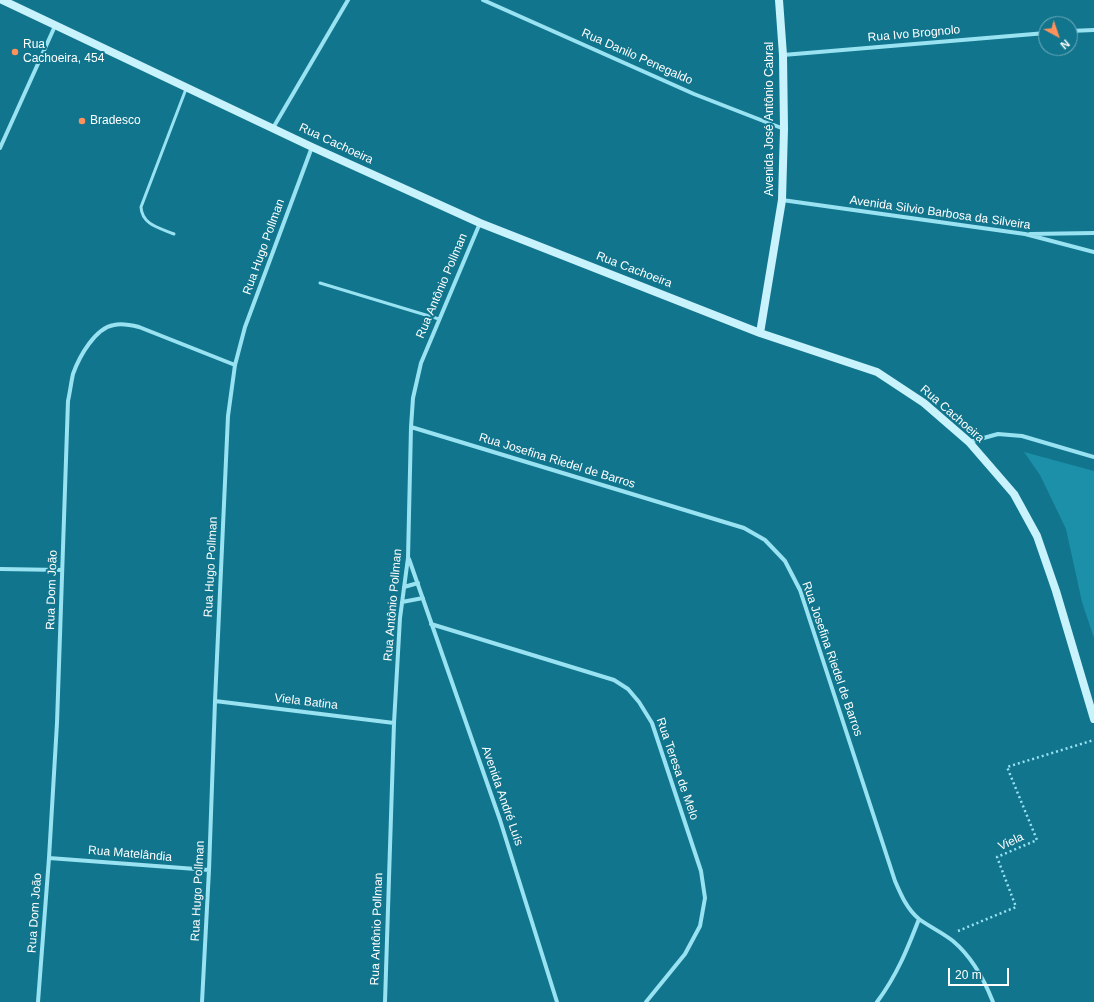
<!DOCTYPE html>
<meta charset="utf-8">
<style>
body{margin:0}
#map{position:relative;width:1094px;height:1002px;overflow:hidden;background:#11758d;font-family:Helvetica,sans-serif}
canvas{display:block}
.north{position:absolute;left:1038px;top:16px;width:40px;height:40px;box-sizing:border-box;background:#11758d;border:1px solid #70acbb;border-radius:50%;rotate:140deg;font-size:11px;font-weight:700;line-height:16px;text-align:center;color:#fff}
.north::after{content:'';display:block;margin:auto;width:14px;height:18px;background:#ff925a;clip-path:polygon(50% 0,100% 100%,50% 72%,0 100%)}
.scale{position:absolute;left:948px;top:968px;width:61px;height:18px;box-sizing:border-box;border:2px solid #fff;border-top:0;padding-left:5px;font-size:12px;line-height:14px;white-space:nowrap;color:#fff;-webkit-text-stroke:3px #11758d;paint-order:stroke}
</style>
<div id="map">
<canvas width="1094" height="1002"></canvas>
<div class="north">N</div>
<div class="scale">20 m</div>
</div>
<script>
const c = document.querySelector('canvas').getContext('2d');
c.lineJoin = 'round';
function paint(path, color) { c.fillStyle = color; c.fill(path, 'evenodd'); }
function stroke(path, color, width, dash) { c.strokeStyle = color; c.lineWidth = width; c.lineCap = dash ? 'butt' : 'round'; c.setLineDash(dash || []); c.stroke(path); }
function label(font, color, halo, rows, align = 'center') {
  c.font = font + ' Helvetica,sans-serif'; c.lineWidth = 4; c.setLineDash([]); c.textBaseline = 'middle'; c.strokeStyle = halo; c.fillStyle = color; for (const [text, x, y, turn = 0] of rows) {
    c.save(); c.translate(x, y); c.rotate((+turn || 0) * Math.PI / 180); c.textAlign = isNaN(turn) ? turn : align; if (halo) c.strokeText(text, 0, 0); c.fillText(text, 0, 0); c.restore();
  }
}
const green = new Path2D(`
 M 1024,452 L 1094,471 L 1094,638 L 1082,602 L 1066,529 L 1040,475 Z`);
const path = new Path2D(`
 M 958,931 L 1016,907 L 997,857 L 1037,840 L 1007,767 L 1094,740`);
const lane = new Path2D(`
 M 174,234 C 160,228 142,225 141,207 L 186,89
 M 320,283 L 439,319`);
const street = new Path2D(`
 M 483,0 L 694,94 L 784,129
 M 1070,31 L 1094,30
 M 783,55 L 1046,33
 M 273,128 L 348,0
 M 0,148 L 55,26
 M 782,200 L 1025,234 L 1094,252
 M 1030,234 L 1094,233
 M 411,427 L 744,528 L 765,540 L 785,561 L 800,590 L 895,881 C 901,895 907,909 919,919 C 930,927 943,933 953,941 C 972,957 984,979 993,1002
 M 969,442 L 998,434 L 1022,436 L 1094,457
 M 409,559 L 500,820 L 557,1002
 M 0,569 L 62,570
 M 404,587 L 418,583
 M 402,602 L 423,598
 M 431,624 L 614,680 L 628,689 L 639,702 L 652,723 L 701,871 L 705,898 L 700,926 L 685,954 L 646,1002
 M 215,701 L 394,723
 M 49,858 L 209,870
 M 38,1002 L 49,858 L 57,723 L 68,401 C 70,392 71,383 73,374 C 79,357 95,328 114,325 C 122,323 131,325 139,327 L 235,365
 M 202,1002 L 209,870 L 215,701 L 228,416 L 235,365 L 245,327 L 312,147
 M 385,1002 L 394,723 L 400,618 L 408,558 L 411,427 L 413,398 L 421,363 L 480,223
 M 877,1002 C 897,975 907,950 919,919`);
const secondary = new Path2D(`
 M 2,0 L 312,147 L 480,223 L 760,333 L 877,372 L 924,403 L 969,442 L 1014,494 L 1037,536 L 1056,591 L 1094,719
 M 760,333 L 782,200 L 784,129 L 783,55 L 779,0`);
const markers = [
 [15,52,4,"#ff925a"],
 [82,121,4,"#ff925a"]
];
const streetNames = [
 ["Rua Ivo Brognolo",914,34,-5],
 ["Rua Danilo Penegaldo",637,57,24],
 ["Avenida José Antônio Cabral",770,119,-90],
 ["Rua Cachoeira",336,144,25],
 ["Avenida Silvio Barbosa da Silveira",940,213,8],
 ["Rua Hugo Pollman",264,247,-70],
 ["Rua Cachoeira",634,270,21],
 ["Rua Antônio Pollman",442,286,-67],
 ["Rua Cachoeira",952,414,41],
 ["Rua Josefina Riedel de Barros",557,461,17],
 ["Rua Hugo Pollman",211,567,-87],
 ["Rua Dom João",52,590,-88],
 ["Rua Antônio Pollman",393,605,-85],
 ["Rua Josefina Riedel de Barros",832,659,71],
 ["Viela Batina",306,702,7],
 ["Rua Teresa de Melo",677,769,71],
 ["Avenida André Luís",502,796,71],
 ["Viela",1011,842,-25],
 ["Rua Matelândia",130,854,5],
 ["Rua Hugo Pollman",198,891,-87],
 ["Rua Dom João",35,913,-86],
 ["Rua Antônio Pollman",377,929,-88]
];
const poiNames = [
 ["Rua",23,45],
 ["Cachoeira, 454",23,59],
 ["Bradesco",90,121]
];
paint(green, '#1c90a9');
stroke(path, '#99e2f2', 2.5, [2, 3]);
stroke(lane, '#99e2f2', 3);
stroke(street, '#99e2f2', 4);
stroke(secondary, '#c8f2fc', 8);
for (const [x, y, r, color] of markers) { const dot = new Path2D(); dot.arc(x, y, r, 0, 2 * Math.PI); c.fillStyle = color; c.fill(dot); stroke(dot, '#11758d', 1.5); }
label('12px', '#fff', '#11758d', streetNames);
label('12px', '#fff', '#11758d', poiNames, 'left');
</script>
